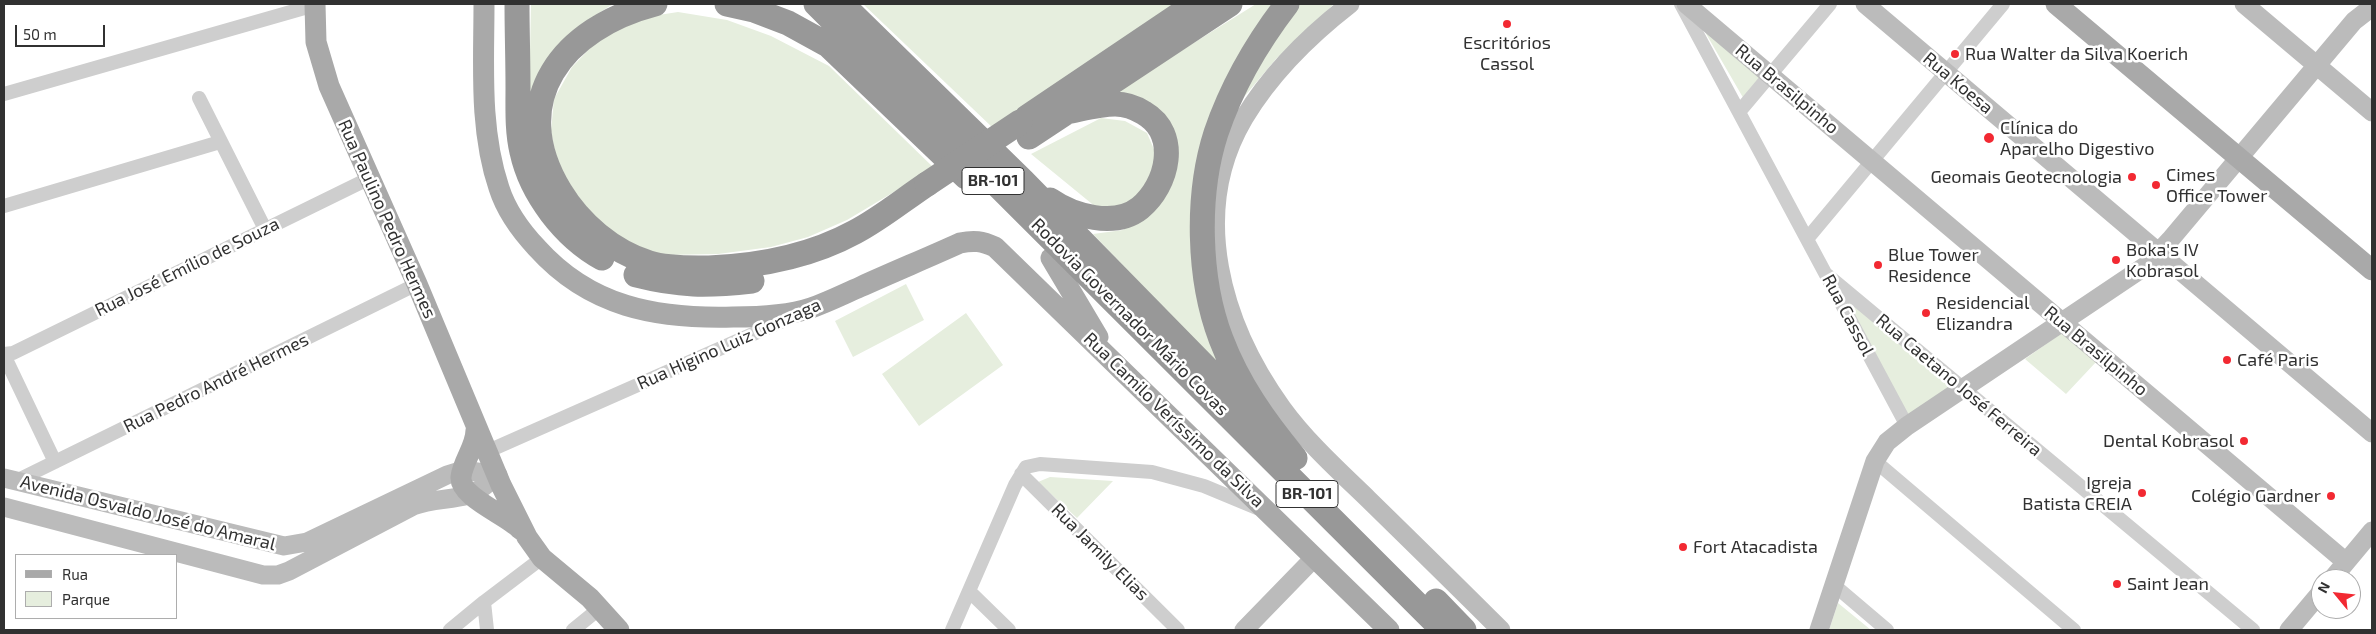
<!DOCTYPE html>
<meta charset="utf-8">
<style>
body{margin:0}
#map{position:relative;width:2376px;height:634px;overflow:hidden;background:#fff;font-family:"Exo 2",sans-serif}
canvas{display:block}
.frame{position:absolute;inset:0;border:5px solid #313131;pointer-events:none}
.legend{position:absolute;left:15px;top:554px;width:162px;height:65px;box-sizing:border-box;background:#fff;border:1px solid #adadad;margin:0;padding:6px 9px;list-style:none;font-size:15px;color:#313131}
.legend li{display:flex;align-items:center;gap:10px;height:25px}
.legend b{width:25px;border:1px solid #adadad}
.north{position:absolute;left:2311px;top:569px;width:50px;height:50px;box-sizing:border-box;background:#fff;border:1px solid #adadad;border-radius:50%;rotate:298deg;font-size:14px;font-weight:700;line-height:20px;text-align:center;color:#313131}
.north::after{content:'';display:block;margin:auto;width:18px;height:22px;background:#f22932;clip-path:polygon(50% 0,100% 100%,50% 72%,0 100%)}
.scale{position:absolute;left:15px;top:25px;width:90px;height:22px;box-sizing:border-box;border:2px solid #313131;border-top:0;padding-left:6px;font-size:15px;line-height:18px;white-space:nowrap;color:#313131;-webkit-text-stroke:4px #fff;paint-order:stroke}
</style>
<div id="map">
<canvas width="2376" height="634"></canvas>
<div class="frame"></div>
<ul class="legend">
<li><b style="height:6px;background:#a9a9a9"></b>Rua</li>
<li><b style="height:14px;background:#e6eede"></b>Parque</li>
</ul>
<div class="north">N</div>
<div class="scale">50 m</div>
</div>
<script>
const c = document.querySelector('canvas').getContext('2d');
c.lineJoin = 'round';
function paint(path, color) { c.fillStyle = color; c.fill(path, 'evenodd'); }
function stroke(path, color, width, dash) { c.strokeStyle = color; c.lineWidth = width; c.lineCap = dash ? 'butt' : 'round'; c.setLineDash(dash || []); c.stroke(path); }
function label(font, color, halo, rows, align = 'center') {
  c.font = font + ' "Exo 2",sans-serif'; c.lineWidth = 5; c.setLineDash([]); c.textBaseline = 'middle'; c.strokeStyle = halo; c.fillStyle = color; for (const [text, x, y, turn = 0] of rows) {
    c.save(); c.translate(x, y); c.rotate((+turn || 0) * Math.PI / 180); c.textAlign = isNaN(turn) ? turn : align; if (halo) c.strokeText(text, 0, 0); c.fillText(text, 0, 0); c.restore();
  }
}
const green = new Path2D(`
 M 531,4 L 613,4 L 580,25 L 529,97 Z
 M 863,4 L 1177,4 L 993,128 Z
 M 1256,4 L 1277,4 L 1210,124 L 1226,374 L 1093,234 L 1123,230 L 1146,215 L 1166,130 L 1099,102 Z
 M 1296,4 L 1334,4 L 1276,59 L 1233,110 Z
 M 678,12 L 727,20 L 771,36 L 829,66 L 934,168 L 847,220 L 808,237 L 771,247 L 718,254 L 664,255 L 635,248 L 607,233 L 559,173 L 551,131 L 554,99 L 572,67 L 599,39 L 633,19 Z
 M 1705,32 L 1766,76 L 1745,101 Z
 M 1101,118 L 1125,121 L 1147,133 L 1156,154 L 1153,177 L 1123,210 L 1097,208 L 1031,154 Z
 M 906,284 L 924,320 L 853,357 L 835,321 Z
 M 1838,290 L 1956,389 L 1910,421 Z
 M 966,313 L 1003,365 L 919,426 L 882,374 Z
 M 2063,332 L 2097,361 L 2066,394 L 2025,359 Z
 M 1050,477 L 1113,481 L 1077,518 L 1038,482 Z
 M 1838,603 L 1871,630 L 1829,630 Z`);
const street = new Path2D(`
 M 1681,4 L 1907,426
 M 4,94 L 315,5
 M 199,98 L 265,229
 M 1739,112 L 1830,4
 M 4,206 L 220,142
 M 1807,239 L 2003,4
 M 1827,275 L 2253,630
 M 4,354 L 13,353 L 370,178
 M 4,355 L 55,462
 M 486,452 L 787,319
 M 1875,461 L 2074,630
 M 1021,474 L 1178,630
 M 16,481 L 417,284
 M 1834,585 L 1887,630
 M 969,591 L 1009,630
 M 450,630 L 484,602
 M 487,630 L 484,602 L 542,558
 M 573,630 L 600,608
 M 952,630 L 1015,485 L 1026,467 L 1040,464 L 1152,472 L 1204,486 L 1257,508`);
const secondary = new Path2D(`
 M 1350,4 C 1310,35 1270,75 1244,118 C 1188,213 1222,325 1282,408 C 1306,441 1338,470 1368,499 C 1412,542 1457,586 1501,630
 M 1686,4 L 2346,562
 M 1865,4 L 2372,433
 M 2244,4 L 2372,112
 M 4,478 L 284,546 L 307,542 L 447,475 L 463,470 L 498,475
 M 4,507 L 263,575 L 278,575 L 289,571 L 413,506 C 431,499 450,500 468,495 C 479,492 489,482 498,475
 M 2332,579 L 2372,531
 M 1244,630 L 1315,557
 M 1819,630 L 1875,461 L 1887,442 L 1907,426 L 2147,265 L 2170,240 L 2354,21 L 2372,7
 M 2289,630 L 2321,592`);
const primary = new Path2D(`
 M 315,4 L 316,42 L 329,86 L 417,284 L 501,485 L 527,537 L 542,558 L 590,598 L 619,630
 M 484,4 C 484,64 479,129 499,188 C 506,210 521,231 537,248 C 590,307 656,319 733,317 C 758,317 787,316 811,308 C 828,302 844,294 860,287 C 893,272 927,258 960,243 C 974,240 982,241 995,247 L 1389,630
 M 2056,4 L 2372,270
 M 1051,258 L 1098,337
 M 476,430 C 476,447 463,460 461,477 C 459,497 507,515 520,529`);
const highway = new Path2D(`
 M 517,4 C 517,32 518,59 518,87 C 518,109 517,131 522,152 C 531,194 564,237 602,258
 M 655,4 C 563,28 505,100 560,191 C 580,224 612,251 649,263 C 667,269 691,268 709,268 C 759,266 811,256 855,232 C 880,219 903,200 927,184
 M 727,4 L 754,10 L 788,23 L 828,45 L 966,177
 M 816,4 L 1443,630
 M 842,4 L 1023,181 L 1271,434
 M 1287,4 C 1257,43 1232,86 1216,133 C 1196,195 1198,279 1221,339 C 1238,384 1265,422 1295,458
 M 1027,117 L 1195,4
 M 1029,137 L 1230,4
 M 1050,200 C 1073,216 1115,228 1140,208 C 1168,185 1180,134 1144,113 C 1136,108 1126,104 1115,104 C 1100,104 1082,109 1066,112
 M 636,275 C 679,286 707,286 752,281
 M 1436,601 L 1464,630`);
const highwayBridge = new Path2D(`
 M 927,184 L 1020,122`);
const markers = [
 [1507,24,5,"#f22932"],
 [1955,54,5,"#f22932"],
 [1989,138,6,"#f22932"],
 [2132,177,5,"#f22932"],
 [2156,185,5,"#f22932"],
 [2116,260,5,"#f22932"],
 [1878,265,5,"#f22932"],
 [1926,313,5,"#f22932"],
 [2227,360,5,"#f22932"],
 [2244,441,5,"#f22932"],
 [2142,493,5,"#f22932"],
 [2331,496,5,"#f22932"],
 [1683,547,5,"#f22932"],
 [2117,584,5,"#f22932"]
];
const shields = [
 [993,181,62],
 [1307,494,62]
];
const shieldNames = [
 ["BR-101",993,181],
 ["BR-101",1307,494]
];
const poiNames = [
 ["Escritórios",1507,43,"center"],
 ["Cassol",1507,64,"center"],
 ["Rua Walter da Silva Koerich",1965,54],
 ["Clínica do",2000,128],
 ["Aparelho Digestivo",2000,149],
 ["Cimes",2166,175],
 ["Office Tower",2166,196],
 ["Geomais Geotecnologia",2122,177,"right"],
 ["Boka's IV",2126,250],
 ["Kobrasol",2126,271],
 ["Blue Tower",1888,255],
 ["Residence",1888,276],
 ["Residencial",1936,303],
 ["Elizandra",1936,324],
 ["Café Paris",2237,360],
 ["Dental Kobrasol",2234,441,"right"],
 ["Igreja",2132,483,"right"],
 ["Batista CREIA",2132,504,"right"],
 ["Colégio Gardner",2321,496,"right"],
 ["Fort Atacadista",1693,547],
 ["Saint Jean",2127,584]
];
const streetNames = [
 ["Rua Koesa",1958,83,40],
 ["Rua Brasilpinho",1787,89,40],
 ["Rua Paulino Pedro Hermes",387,219,66],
 ["Rua José Emílio de Souza",187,267,-26],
 ["Rua Cassol",1848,315,62],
 ["Rodovia Governador Mário Covas",1130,317,45],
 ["Rua Higino Luiz Gonzaga",729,344,-24],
 ["Rua Brasilpinho",2096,351,40],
 ["Rua Pedro André Hermes",216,383,-26],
 ["Rua Caetano José Ferreira",1959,385,40],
 ["Rua Camilo Veríssimo da Silva",1174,420,44],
 ["Avenida Osvaldo José do Amaral",148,513,14],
 ["Rua Jamily Elias",1100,552,45]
];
paint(green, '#e6eede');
stroke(street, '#cecece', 14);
stroke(secondary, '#bbb', 19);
stroke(primary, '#a9a9a9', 21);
stroke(highway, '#989898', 25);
stroke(highwayBridge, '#989898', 25);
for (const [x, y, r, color] of markers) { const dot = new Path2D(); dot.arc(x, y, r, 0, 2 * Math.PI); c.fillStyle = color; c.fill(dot); stroke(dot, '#fff', 2); }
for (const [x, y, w] of shields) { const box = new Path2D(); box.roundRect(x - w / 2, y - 13.5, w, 27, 4); c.fillStyle = '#fff'; c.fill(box); stroke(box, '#313131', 1); }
label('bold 16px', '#313131', null, shieldNames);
label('18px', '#313131', '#fff', poiNames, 'left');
label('18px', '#313131', '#fff', streetNames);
</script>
